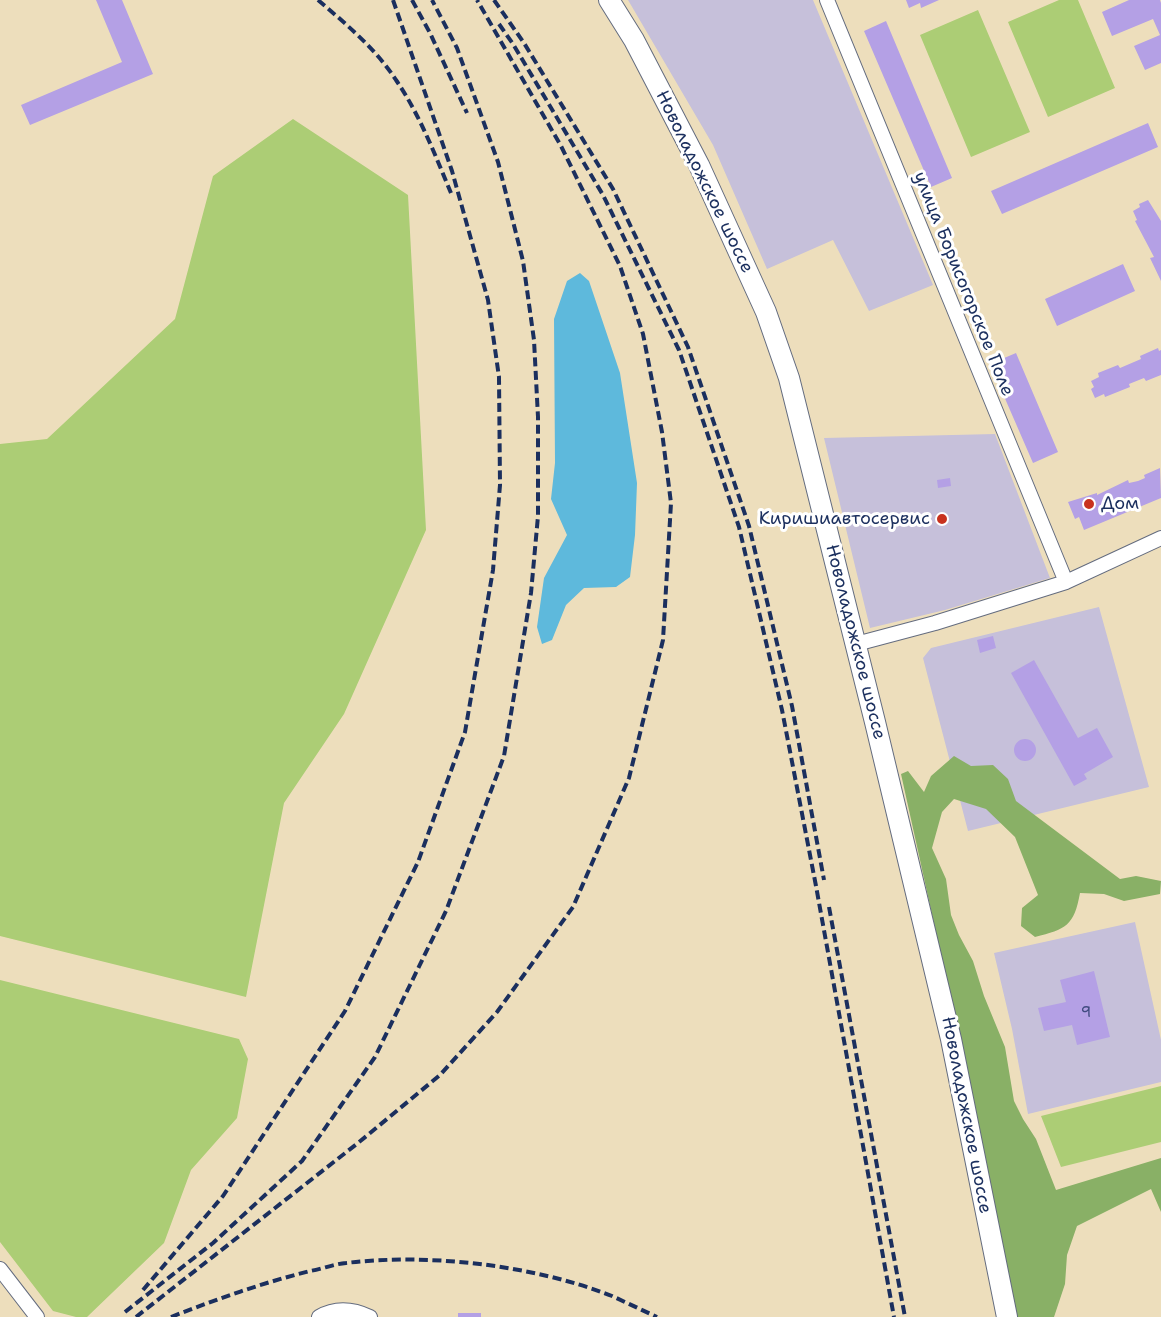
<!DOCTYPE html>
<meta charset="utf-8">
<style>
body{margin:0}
canvas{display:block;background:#eddebc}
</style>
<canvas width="1161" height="1317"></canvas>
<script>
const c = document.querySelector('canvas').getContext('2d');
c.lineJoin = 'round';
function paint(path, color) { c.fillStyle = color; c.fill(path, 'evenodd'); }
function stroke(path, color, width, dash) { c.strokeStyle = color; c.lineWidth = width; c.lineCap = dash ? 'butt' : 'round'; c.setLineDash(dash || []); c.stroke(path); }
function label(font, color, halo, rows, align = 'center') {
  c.font = font + ' "Shantell Sans",sans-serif'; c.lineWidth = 6; c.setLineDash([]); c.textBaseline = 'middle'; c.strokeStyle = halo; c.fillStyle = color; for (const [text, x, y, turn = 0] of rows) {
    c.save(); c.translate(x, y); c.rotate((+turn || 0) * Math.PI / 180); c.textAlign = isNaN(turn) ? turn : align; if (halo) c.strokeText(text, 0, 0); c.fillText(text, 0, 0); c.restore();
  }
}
const industrial = new Path2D(`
 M 628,0 L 813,0 L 933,285 L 869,311 L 833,240 L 767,269 L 713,145 Z
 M 995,434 L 1050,578 L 945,610 L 870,628 L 824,438 Z
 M 1099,607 L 1149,787 L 968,831 L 923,658 L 931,648 Z
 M 1135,922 L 1161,1040 L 1161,1082 L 1028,1114 L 1012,1029 L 994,953 Z`);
const green = new Path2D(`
 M 1059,0 L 1078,0 L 1115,88 L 1048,117 L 1008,22 Z
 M 978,10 L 1030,132 L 971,157 L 920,35 Z
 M 293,119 L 408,195 L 426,530 L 344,714 L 284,803 L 246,997 L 0,936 L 0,444 L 47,439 L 175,319 L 213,176 Z
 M 0,980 L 239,1039 L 248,1059 L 237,1118 L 191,1170 L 164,1243 L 87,1317 L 76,1317 L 53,1311 L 0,1242 Z
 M 1161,1086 L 1161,1142 L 1061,1167 L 1041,1116 Z`);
const forest = new Path2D(`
 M 954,756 L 971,766 L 993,765 L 1008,779 L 1016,801 L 1120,879 L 1136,876 L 1161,881 L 1160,894 L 1124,901 L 1104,894 L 1080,893 C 1074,926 1066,929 1035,937 L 1021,926 L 1022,908 L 1038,895 L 1015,837 L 986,809 L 954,799 L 942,812 L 932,848 L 946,879 L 951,915 L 959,935 L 973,961 L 984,996 L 1005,1047 L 1014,1101 L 1023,1119 L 1036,1139 L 1056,1190 L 1161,1158 L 1161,1212 L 1151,1189 L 1077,1226 L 1067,1255 L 1065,1284 L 1054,1317 L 1017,1317 L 958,1032 L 901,774 L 908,771 L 924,792 L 931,776 Z`);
const water = new Path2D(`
 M 580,273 L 589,281 L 620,373 L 637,483 L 635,535 L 630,577 L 616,587 L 584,588 L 566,605 L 552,640 L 542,644 L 537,627 L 544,578 L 567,535 L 551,499 L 555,463 L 554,319 L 567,281 Z`);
const building = new Path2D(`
 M 96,0 L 122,0 L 153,74 L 30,125 L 21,105 L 122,62 Z
 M 906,0 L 939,0 L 921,8 L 920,3 L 909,8 Z
 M 1129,0 L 1160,0 L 1161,3 L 1161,63 L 1145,70 L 1134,46 L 1160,35 L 1153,19 L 1112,36 L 1102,12 Z
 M 886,21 L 952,178 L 931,187 L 864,31 Z
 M 1148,123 L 1158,147 L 1002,214 L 991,191 Z
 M 1148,200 L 1161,221 L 1161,281 L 1150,258 L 1154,257 L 1135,221 L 1137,220 L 1133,211 L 1140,207 L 1139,204 Z
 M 1123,264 L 1135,291 L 1057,326 L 1045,299 Z
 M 1158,348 L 1159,351 L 1161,350 L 1161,375 L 1146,381 L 1144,378 L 1129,384 L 1130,387 L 1105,397 L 1104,394 L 1095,398 L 1091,389 L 1094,387 L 1091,381 L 1099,377 L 1098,373 L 1118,365 L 1120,368 L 1141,359 L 1140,356 Z
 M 1016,353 L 1058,452 L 1033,463 L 990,364 Z
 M 1160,468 L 1161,498 L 1084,530 L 1079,517 L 1075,519 L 1068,502 L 1097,493 L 1097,495 L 1128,480 L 1129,483 L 1138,481 L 1145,478 L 1144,475 Z
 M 950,478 L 951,486 L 938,488 L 937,480 Z
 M 993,636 L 996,648 L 980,653 L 977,640 Z
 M 1034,660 L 1078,738 L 1097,728 L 1113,757 L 1084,774 L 1087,779 L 1074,786 L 1011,673 Z
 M1014 750a11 11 0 1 1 22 0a11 11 0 1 1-22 0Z
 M 1094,971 L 1110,1037 L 1077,1045 L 1072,1025 L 1044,1031 L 1038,1008 L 1066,1002 L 1060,980 Z
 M 458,1313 L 481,1313 L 481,1317 L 458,1317 Z`);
const street = new Path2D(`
 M 827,0 L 1066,582
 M 856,644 L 935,623 L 1066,582 L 1161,538
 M 0,1269 L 37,1317
 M 319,1317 C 336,1307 353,1309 370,1317`);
const secondary = new Path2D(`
 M 609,0 L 634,40 L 699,165 L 766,312 L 789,378 L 875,722 L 951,1039 L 1007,1317`);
const rail = new Path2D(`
 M 318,0 C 346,24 376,49 396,80 C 420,115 435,155 451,193
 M 412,0 L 430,33 L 467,113
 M 494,0 L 524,43 L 613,189 L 688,347 L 749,526 L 792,706 L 824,880
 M 499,24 L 513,44 L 603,195 L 679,350 L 739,527 L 782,710 L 816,886 L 894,1317
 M 829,907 L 905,1317
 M 143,1290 L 223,1196 L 345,1011 L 418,862 L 465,732 L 493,570 L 500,485 L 499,377 L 488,300 L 452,171 L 393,0
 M 125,1312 L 213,1243 L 302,1161 L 375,1057 L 446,911 L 504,756 L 531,593 L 538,516 L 538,417 L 534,340 L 523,261 L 498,162 L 457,48 L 432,0
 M 136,1317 L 358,1143 L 440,1075 L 497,1012 L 573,907 L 629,778 L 663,640 L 671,503 L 662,432 L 643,334 L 620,266 L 561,146 L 477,0
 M 171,1317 C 217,1299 262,1283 310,1271 C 322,1269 334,1264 346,1263 C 429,1253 533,1265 612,1296 C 627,1303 642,1310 657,1317`);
const markers = [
 [1089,504,6,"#c8321e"],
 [942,519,6,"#c8321e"]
];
const numberNames = [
 ["9",1086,1013]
];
const streetNames = [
 ["Новоладожское шоссе",704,182,64],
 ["улица Борисогорское Поле",963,284,68],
 ["Новоладожское шоссе",855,642,76],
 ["Новоладожское шоссе",966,1115,79]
];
const poiNames = [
 ["Дом",1101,504],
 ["Киришиавтосервис",930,519,"right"]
];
paint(industrial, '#c6c0da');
paint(green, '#accd75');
paint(forest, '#89b066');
paint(water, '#5eb9dc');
paint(building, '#b4a0e5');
stroke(street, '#646c7f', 16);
stroke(secondary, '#646c7f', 22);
stroke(street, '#fff', 14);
stroke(secondary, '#fff', 20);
stroke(rail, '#1b2f5e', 4, [9, 4.5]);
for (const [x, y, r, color] of markers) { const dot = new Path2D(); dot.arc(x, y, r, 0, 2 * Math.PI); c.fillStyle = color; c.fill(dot); stroke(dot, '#fff', 2); }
label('15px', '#414b80', null, numberNames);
label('18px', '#1b2f5e', '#fff', streetNames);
label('18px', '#1b2f5e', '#fff', poiNames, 'left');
</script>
